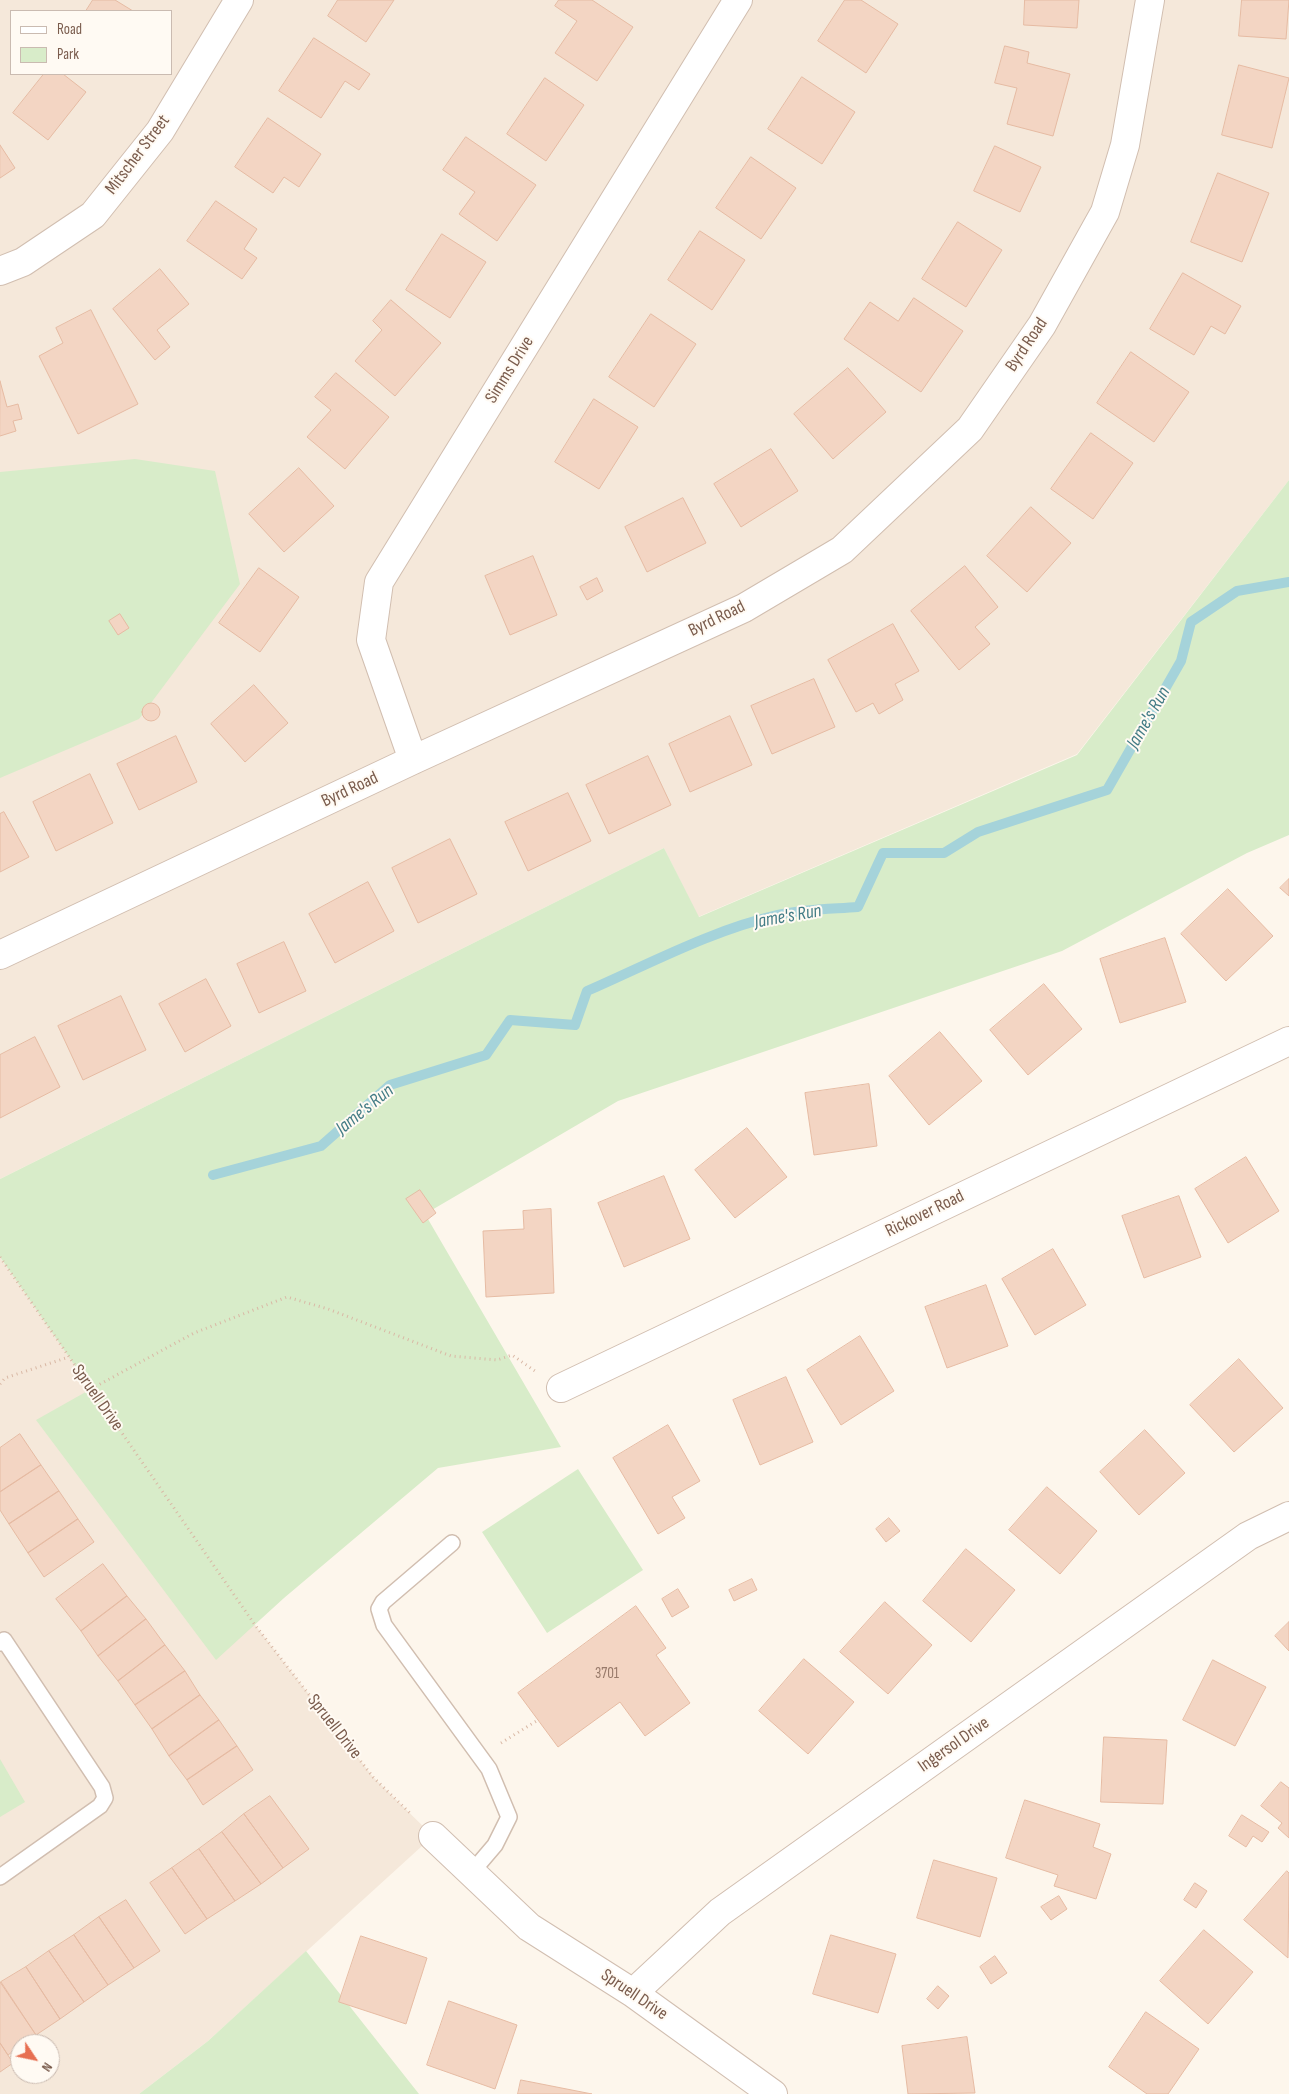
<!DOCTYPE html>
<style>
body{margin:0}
#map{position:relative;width:1289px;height:2094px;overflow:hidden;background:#fdf6ec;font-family:"Sofia Sans Condensed",sans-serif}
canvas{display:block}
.legend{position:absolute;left:10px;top:10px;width:162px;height:65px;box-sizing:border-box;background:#fffaf3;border:1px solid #cabbb1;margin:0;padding:6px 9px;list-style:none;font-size:15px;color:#7a5c4d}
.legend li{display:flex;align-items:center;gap:10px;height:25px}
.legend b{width:25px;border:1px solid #cabbb1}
.north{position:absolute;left:10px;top:2034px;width:50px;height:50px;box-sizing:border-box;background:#fffaf3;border:1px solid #cabbb1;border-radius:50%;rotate:124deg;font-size:14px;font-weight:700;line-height:20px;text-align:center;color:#7a5c4d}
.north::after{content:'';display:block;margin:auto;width:18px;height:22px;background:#e76f51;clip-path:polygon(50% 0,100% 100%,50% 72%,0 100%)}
</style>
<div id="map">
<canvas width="1289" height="2094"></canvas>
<ul class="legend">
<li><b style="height:6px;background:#fff"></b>Road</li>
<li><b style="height:14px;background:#d8ecc9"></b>Park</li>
</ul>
<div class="north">N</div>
</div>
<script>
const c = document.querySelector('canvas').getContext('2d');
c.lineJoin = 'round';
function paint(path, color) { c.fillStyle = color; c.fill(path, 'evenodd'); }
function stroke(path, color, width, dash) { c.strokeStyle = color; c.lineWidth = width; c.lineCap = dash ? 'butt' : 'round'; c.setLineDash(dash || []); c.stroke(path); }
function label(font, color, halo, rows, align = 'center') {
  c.font = font + ' "Sofia Sans Condensed",sans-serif'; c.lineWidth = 4; c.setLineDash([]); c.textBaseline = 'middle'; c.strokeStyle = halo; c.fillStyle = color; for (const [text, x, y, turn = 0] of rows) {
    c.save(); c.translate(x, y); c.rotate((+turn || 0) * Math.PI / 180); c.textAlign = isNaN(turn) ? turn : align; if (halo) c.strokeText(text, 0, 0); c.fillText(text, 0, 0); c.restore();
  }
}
const residential = new Path2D(`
 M 0,0 L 1289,0 L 1289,480 L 1077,754 L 698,917 L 664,848 L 0,1179 ZM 11,11 L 171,11 L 171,74 L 11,74 Z
 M 0,1257 L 255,1625 L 373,1777 L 433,1836 L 208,2041 L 139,2094 L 0,2094 ZM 20,2044 L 50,2044 L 50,2074 L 20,2074 Z`);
const green = new Path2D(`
 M 135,459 L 215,471 L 240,584 L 139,719 L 0,778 L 0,472 Z
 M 1289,480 L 1289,835 L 1247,853 L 1062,951 L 618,1101 L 425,1214 L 561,1447 L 438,1468 L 284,1598 L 216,1660 L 36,1420 L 91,1389 L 0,1257 L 0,1179 L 664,848 L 699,917 L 1077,755 Z
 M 578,1469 L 643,1570 L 547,1633 L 482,1532 Z
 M 0,1759 L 25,1802 L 0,1817 Z
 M 306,1951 L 419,2094 L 139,2094 L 208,2041 Z`);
const stream = new Path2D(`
 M 213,1175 L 321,1146 L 390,1085 L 486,1055 L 510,1020 L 575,1025 L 587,991 C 649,964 712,930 778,915 C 804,909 832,909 858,907 L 883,853 L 944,853 L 978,832 L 1107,790 L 1181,661 L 1191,622 L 1237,591 L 1289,582`);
const building = new Path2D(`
 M 93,0 L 115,0 L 133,11 L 86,11 Z
 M 338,0 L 394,0 L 366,42 L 328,16 Z
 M 559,0 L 592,0 L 633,27 L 597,81 L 555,53 L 577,21 L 555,6 Z
 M 845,0 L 861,0 L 898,24 L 866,73 L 818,41 Z
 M 1025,0 L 1079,0 L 1077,28 L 1024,25 Z
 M 1242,0 L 1289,0 L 1286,39 L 1239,36 Z
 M 314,38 L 370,74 L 359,90 L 345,81 L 321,118 L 279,91 Z
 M 1005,46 L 1029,52 L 1027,63 L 1070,74 L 1053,136 L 1007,124 L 1017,88 L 995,83 Z
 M 1239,65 L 1289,78 L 1272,148 L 1222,135 Z
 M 44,74 L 63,74 L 86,92 L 48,140 L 13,113 Z
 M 802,77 L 855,112 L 822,164 L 768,129 Z
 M 545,78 L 584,105 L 546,161 L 507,134 Z
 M 268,118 L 321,154 L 299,187 L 284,177 L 273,193 L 235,167 Z
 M 466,137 L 536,185 L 497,241 L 459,214 L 475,192 L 443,170 Z
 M 0,145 L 15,168 L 0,178 Z
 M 995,146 L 1041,167 L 1020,212 L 974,191 Z
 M 751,157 L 796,188 L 761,239 L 716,208 Z
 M 1218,173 L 1269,193 L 1242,262 L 1191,242 Z
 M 216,201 L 257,229 L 244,249 L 257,258 L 242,279 L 187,241 Z
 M 958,222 L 1002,250 L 966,307 L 922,279 Z
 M 700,231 L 745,260 L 712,310 L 668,280 Z
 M 442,234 L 486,262 L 450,318 L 406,290 Z
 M 160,269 L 189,304 L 157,330 L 170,347 L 155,360 L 113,309 Z
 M 1183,273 L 1241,306 L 1225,334 L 1211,326 L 1194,355 L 1150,329 Z
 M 914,298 L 963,331 L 921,392 L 844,339 L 870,302 L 898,321 Z
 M 391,300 L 441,343 L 395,396 L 355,361 L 382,330 L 373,321 Z
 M 91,310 L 138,404 L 78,434 L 39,356 L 63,343 L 56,328 Z
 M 651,314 L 696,344 L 654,407 L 609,377 Z
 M 1131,352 L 1189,392 L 1154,442 L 1097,403 Z
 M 848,368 L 886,412 L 833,459 L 794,414 Z
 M 336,373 L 389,417 L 345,469 L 307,437 L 331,410 L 315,397 Z
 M 0,381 L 7,407 L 18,404 L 22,419 L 13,421 L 16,431 L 0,436 Z
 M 594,399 L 638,427 L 599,489 L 555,462 Z
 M 1091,433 L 1133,463 L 1093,519 L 1051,489 Z
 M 771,449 L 798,491 L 741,527 L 714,484 Z
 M 299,468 L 334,506 L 284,552 L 249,514 Z
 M 683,498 L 706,543 L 647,572 L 625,527 Z
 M 1031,507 L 1071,543 L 1027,592 L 987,556 Z
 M 533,556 L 557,615 L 510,635 L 485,576 Z
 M 965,566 L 998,607 L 975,627 L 990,644 L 959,670 L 911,611 Z
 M 259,568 L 299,597 L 260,652 L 219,623 Z
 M 597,578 L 603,591 L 587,600 L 580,587 Z
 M 120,614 L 129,628 L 118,635 L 109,621 Z
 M 893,624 L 919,671 L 895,684 L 903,700 L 879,714 L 873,703 L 856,712 L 828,660 Z
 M 814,679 L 835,727 L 772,754 L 751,706 Z
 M 254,685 L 288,723 L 245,762 L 211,724 Z
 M142 712a9 9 0 1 1 18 0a9 9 0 1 1-18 0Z
 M 730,716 L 752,765 L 690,792 L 669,744 Z
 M 176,736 L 197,782 L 139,810 L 117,764 Z
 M 648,756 L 671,805 L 609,834 L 586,785 Z
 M 90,774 L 113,823 L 56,851 L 33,802 Z
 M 568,793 L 591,841 L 528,871 L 505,822 Z
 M 4,812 L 29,857 L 0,872 L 0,814 Z
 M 450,839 L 477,894 L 418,923 L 392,868 Z
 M 1289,879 L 1289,896 L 1280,888 Z
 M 368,882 L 394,931 L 335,963 L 309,914 Z
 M 1228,889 L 1273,936 L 1226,981 L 1181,934 Z
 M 1165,938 L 1186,1002 L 1120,1023 L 1100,959 Z
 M 284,942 L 306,991 L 259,1013 L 237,964 Z
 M 206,979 L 231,1026 L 185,1052 L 159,1004 Z
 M 1044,984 L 1082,1029 L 1028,1075 L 990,1030 Z
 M 121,996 L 146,1050 L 83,1080 L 58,1026 Z
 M 940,1032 L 982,1081 L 929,1125 L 889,1076 Z
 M 35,1037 L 60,1087 L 0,1118 L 0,1055 Z
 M 869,1084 L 877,1146 L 814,1155 L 805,1093 Z
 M 747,1128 L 787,1177 L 735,1218 L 695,1170 Z
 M 1246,1157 L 1279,1211 L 1228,1243 L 1195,1189 Z
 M 664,1176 L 690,1239 L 624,1267 L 598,1203 Z
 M 420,1190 L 436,1213 L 423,1223 L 406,1199 Z
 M 1179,1196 L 1201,1257 L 1144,1278 L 1122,1216 Z
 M 551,1209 L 554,1293 L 486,1297 L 483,1231 L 524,1229 L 523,1211 Z
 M 1053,1249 L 1086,1305 L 1035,1335 L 1002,1279 Z
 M 986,1285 L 1008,1346 L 947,1368 L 925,1307 Z
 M 860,1336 L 894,1391 L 841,1425 L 807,1370 Z
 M 1239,1359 L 1283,1408 L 1234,1452 L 1190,1405 Z
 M 786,1377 L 813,1442 L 760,1465 L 733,1400 Z
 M 668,1425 L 700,1481 L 672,1497 L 685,1518 L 658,1534 L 613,1458 Z
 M 1145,1430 L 1185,1473 L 1139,1515 L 1100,1472 Z
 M 20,1434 L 41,1465 L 0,1492 L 0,1448 Z
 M 41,1465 L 59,1491 L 9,1524 L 0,1510 L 0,1492 Z
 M 1047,1487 L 1097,1531 L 1060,1574 L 1009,1530 Z
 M 59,1491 L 78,1519 L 28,1553 L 9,1524 Z
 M 889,1518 L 900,1531 L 886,1542 L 876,1529 Z
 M 78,1519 L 94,1542 L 44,1577 L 28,1553 Z
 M 966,1549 L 1015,1590 L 971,1642 L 923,1601 Z
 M 103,1564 L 127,1596 L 81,1631 L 56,1599 Z
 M 752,1579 L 757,1590 L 734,1601 L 729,1590 Z
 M 678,1589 L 689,1607 L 672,1617 L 662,1599 Z
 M 127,1596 L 146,1619 L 98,1656 L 81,1631 Z
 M 885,1602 L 932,1645 L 888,1694 L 840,1652 Z
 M 636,1606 L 666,1648 L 656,1655 L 690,1703 L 645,1736 L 620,1702 L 558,1747 L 518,1693 Z
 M 146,1619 L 165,1645 L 118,1681 L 98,1656 Z
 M 1289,1622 L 1289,1651 L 1275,1636 Z
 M 165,1645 L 185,1671 L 135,1705 L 118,1681 Z
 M 804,1659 L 854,1702 L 808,1754 L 759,1711 Z
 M 1213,1660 L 1266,1687 L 1235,1746 L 1183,1720 Z
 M 185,1671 L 200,1695 L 152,1729 L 135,1705 Z
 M 200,1695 L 219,1720 L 169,1756 L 152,1729 Z
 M 219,1720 L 237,1746 L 187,1780 L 169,1756 Z
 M 1104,1737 L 1167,1740 L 1163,1804 L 1101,1802 Z
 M 237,1746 L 253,1770 L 203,1805 L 187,1780 Z
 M 1281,1782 L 1289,1788 L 1289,1838 L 1278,1828 L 1282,1823 L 1261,1806 Z
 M 270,1796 L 309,1849 L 283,1868 L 244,1814 Z
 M 1025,1800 L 1100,1824 L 1093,1847 L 1111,1854 L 1096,1899 L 1054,1886 L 1058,1875 L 1006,1858 Z
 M 244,1814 L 283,1868 L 261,1884 L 222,1832 Z
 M 1242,1815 L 1269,1832 L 1262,1842 L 1253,1836 L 1246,1847 L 1229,1836 Z
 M 222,1832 L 261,1884 L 235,1901 L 199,1849 Z
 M 199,1849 L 235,1901 L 207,1919 L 172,1868 Z
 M 934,1860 L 997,1878 L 980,1937 L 917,1918 Z
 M 172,1868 L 207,1919 L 185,1934 L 150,1883 Z
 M 1287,1871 L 1289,1873 L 1288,1958 L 1244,1920 Z
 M 1195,1883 L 1207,1891 L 1196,1908 L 1184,1900 Z
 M 1059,1896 L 1067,1909 L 1051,1920 L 1041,1907 Z
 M 126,1900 L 160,1951 L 134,1968 L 99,1917 Z
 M 99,1917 L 134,1968 L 108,1985 L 74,1935 Z
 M 1204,1930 L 1253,1972 L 1208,2024 L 1160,1981 Z
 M 74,1935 L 108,1985 L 84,2002 L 49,1951 Z
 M 831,1935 L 896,1954 L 878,2013 L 813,1994 Z
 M 361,1936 L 427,1958 L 406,2024 L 339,2002 Z
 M 49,1951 L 84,2002 L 60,2019 L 26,1967 Z
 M 995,1956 L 1007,1973 L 991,1984 L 980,1967 Z
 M 26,1967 L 60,2019 L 36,2035 L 1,1982 Z
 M 0,1982 L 36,2035 L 23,2044 L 20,2044 L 20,2046 L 8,2055 L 0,2043 Z
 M 938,1986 L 949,1996 L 938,2009 L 927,1999 Z
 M 449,2001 L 517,2025 L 495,2089 L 427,2065 Z
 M 1146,2012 L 1199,2049 L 1168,2094 L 1147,2094 L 1109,2067 Z
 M 967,2037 L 975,2093 L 908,2094 L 902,2046 Z
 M 0,2043 L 13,2063 L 0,2072 Z
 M 521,2080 L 592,2094 L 518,2094 Z`);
const path = new Path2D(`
 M 0,1257 L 255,1625 L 373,1777 L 411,1814
 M 0,1384 L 5,1378 L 69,1357
 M 91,1389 L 194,1333 L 287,1297 L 328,1309 L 451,1356 L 497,1360 L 512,1355 L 535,1371
 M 501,1743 L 538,1720`);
const lane = new Path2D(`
 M 452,1543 L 383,1602 L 379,1609 L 384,1625 L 489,1769 L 509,1817 L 495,1845 L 472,1872
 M 0,1643 L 4,1640 L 102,1787 L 105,1798 L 100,1806 L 0,1877`);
const street = new Path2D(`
 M 0,271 L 23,262 L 93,215 L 160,131 L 239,0
 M 413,760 L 371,640 L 379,582 L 738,0
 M 0,955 L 413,760 L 744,608 L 842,550 L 970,429 L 1042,325 L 1105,212 L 1125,145 L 1150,0
 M 561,1388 L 1289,1041
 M 433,1836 L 529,1927 L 633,1993 L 773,2094
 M 633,1993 L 720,1912 L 1248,1536 L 1289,1516`);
const numberNames = [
 ["3701",607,1674]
];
const streetNames = [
 ["Mitscher Street",138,155,-53],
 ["Byrd Road",1027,345,-56],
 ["Simms Drive",510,370,-58],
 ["Byrd Road",717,619,-26],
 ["Byrd Road",350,790,-25],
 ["Rickover Road",925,1214,-26],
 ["Spruell Drive",97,1398,55],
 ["Spruell Drive",334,1727,52],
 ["Ingersol Drive",954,1745,-35],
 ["Spruell Drive",634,1995,34]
];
const waterNames = [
 ["Jame's Run",1149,718,-60],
 ["Jame's Run",788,917,-10],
 ["Jame's Run",365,1110,-39]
];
paint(residential, '#f5e8da');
paint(green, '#d8ecc9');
stroke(stream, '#a5d3da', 10);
paint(building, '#f3d5c3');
stroke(building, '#e6bba3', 1);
stroke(lane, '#d1beb0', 18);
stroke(street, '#d1beb0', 30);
stroke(path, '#d9b8a5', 3, [1, 4]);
stroke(lane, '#fff', 15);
stroke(street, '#fff', 28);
label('15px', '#987a6a', null, numberNames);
label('18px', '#7a5c4d', '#fffaf3', streetNames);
label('italic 19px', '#437c86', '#fffaf3', waterNames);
</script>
